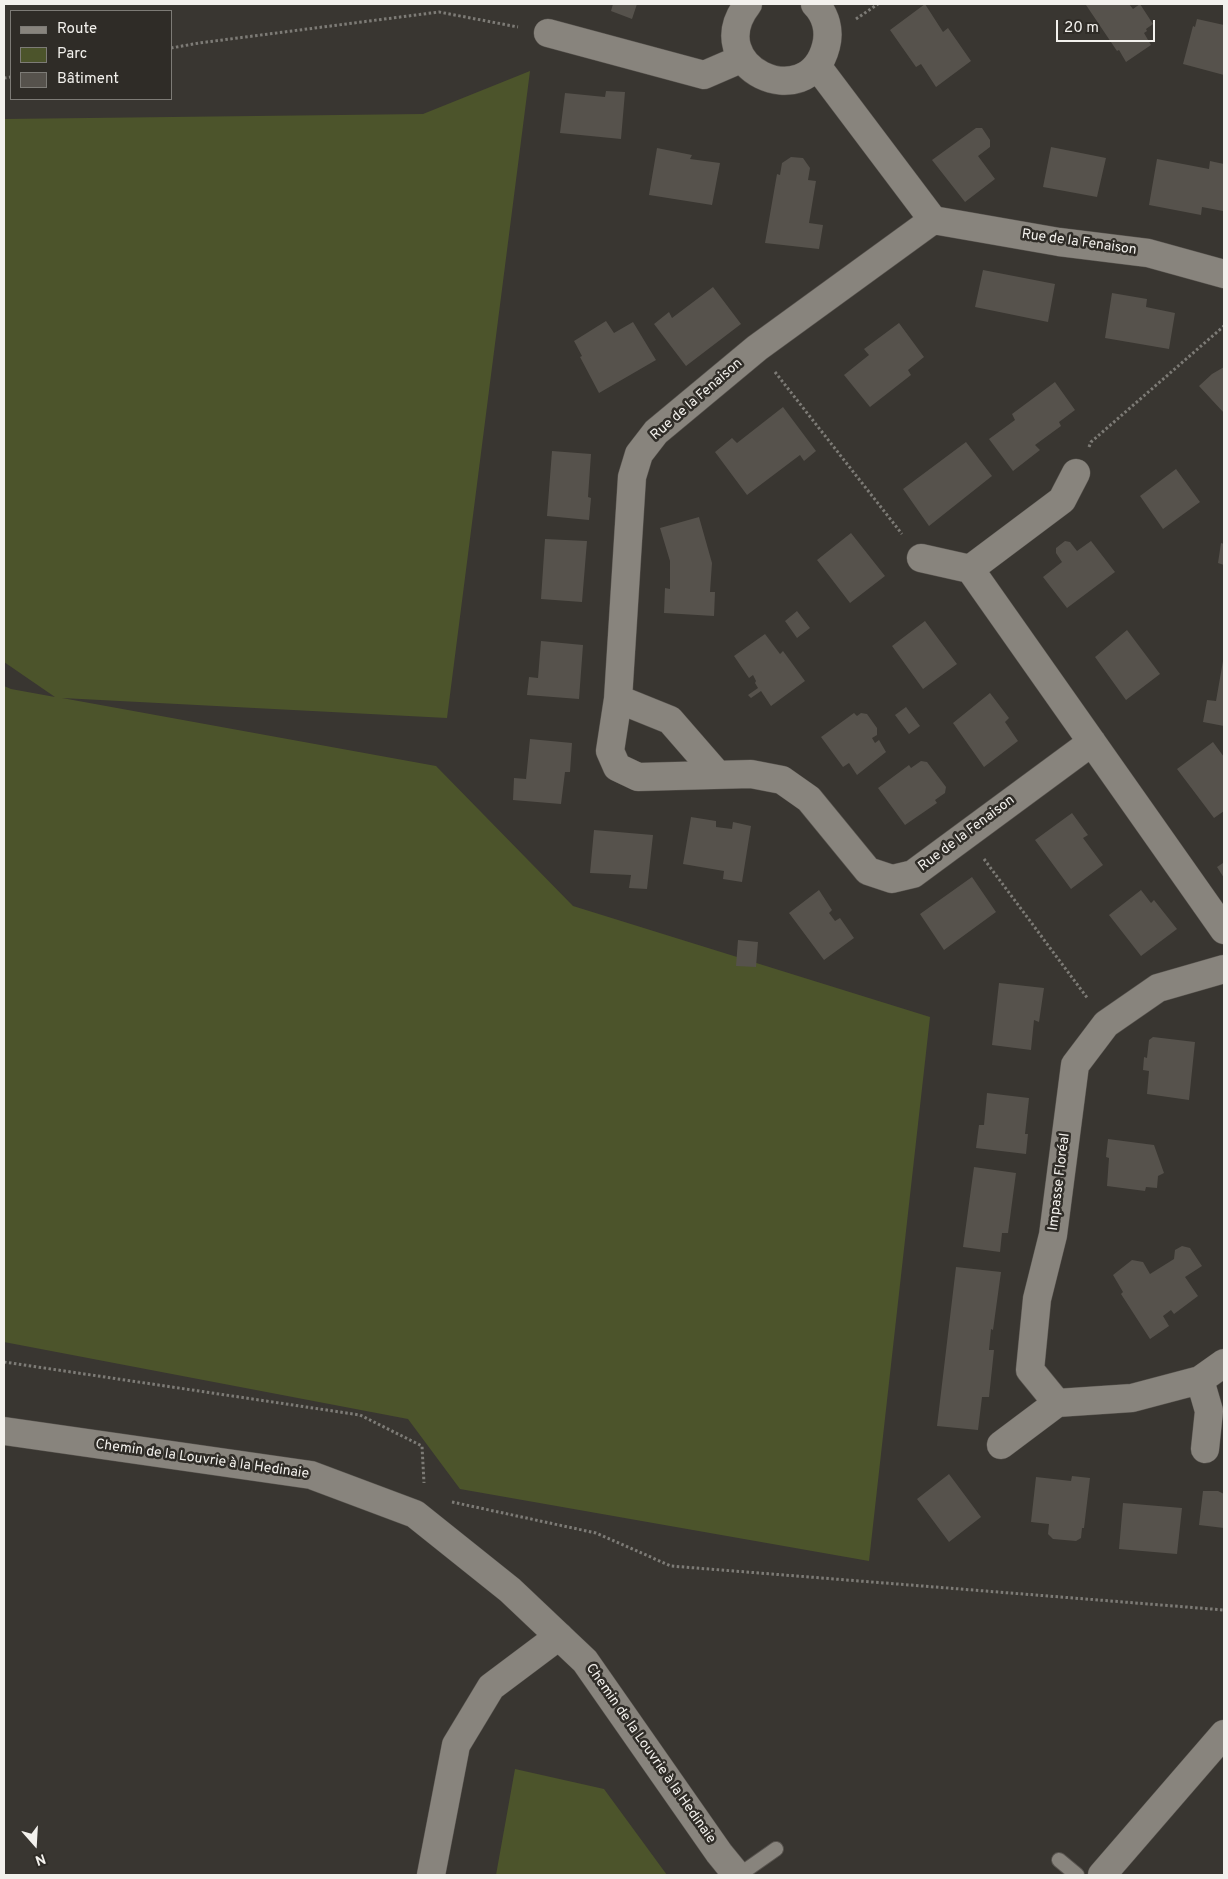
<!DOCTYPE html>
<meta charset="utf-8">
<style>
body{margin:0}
#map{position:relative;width:1228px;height:1879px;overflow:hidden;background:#393631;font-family:Overpass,sans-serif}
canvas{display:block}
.frame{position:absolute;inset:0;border:5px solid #f3f1ed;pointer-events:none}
.legend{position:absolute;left:10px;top:10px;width:162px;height:90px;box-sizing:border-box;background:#2f2c27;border:1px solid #7d7b76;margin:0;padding:6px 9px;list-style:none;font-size:15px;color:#f3f1ed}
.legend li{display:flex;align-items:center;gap:10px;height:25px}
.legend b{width:25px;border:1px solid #7d7b76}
.north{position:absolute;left:10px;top:1819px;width:50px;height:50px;-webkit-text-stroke:4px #2f2c27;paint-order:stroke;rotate:161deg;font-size:14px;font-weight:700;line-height:20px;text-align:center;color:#f3f1ed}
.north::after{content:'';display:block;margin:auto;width:18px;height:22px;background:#f3f1ed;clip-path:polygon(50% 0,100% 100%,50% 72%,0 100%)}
.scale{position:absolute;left:1056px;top:20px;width:99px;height:22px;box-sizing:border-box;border:2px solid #f3f1ed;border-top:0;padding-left:6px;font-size:15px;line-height:18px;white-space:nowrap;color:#f3f1ed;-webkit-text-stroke:4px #2f2c27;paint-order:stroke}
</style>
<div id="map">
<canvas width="1228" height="1879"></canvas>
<div class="frame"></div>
<ul class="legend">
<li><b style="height:6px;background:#88847d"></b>Route</li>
<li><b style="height:14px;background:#4c542b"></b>Parc</li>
<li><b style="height:14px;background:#56524c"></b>Bâtiment</li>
</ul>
<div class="north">N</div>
<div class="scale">20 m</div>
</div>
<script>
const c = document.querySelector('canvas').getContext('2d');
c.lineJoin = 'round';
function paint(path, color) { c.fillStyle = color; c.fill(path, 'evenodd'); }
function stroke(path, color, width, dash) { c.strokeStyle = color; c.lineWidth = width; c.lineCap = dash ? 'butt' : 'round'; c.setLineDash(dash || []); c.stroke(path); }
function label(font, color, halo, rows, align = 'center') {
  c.font = font + ' Overpass,sans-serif'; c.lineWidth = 5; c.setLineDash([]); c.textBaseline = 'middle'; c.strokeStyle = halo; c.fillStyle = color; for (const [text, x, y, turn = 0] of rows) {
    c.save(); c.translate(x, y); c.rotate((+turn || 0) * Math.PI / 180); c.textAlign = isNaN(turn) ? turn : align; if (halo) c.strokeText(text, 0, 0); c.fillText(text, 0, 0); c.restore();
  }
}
const green = new Path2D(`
 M 530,71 L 447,718 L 62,698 L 436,766 L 573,906 L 930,1017 L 869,1561 L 460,1489 L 408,1419 L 4,1342 L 4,686 L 11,689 L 55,697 L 4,662 L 4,119 L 423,114 Z
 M 515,1769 L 604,1789 L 667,1875 L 496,1875 Z`);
const building = new Path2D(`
 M 613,4 L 637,4 L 632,19 L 611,11 Z
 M 925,4 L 943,32 L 948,28 L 971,61 L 936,87 L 921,64 L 916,67 L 890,30 Z
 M 1088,4 L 1129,4 L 1133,9 L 1140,4 L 1153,24 L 1146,29 L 1147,31 L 1144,33 L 1151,45 L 1126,62 L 1119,50 L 1117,51 L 1086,5 Z
 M 1197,19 L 1224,25 L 1224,75 L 1183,64 L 1193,26 L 1195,27 Z
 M 606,91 L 625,92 L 621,139 L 560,133 L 565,93 L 605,97 Z
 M 976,128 L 982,128 L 990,140 L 990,147 L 978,156 L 995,179 L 965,202 L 932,160 Z
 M 1051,147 L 1106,158 L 1097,197 L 1043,187 Z
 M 657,148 L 692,155 L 690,159 L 720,163 L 712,205 L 649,195 Z
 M 791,157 L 803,158 L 810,168 L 808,180 L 816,181 L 809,223 L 823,225 L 819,249 L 765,243 L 777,174 L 780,175 L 782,163 Z
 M 1157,159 L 1209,169 L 1210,161 L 1224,164 L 1224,201 L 1223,211 L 1202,207 L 1201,215 L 1149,205 Z
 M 983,270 L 1055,284 L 1048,322 L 975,307 Z
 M 713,287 L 741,324 L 686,366 L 654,324 L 669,312 L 672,318 Z
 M 1112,293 L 1147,299 L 1146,307 L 1175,313 L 1169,349 L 1105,338 Z
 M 606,321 L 614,333 L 633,322 L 656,360 L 599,393 L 580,357 L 582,356 L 574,341 Z
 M 899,323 L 924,357 L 908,370 L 911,375 L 870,407 L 844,375 L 869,355 L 864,349 Z
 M 1224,367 L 1224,413 L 1199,386 L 1212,374 Z
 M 1055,382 L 1075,410 L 1059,422 L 1061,426 L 1035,445 L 1040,450 L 1013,471 L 989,439 L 1015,420 L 1012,414 Z
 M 783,407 L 816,451 L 804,461 L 800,455 L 747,495 L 715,452 L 732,438 L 737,443 Z
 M 966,442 L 992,476 L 929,526 L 903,489 Z
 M 552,451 L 591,454 L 588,497 L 591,498 L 589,520 L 547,516 Z
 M 1176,469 L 1200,502 L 1163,529 L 1140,496 Z
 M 699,517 L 712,563 L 710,592 L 715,592 L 714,616 L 664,613 L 665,588 L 670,589 L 670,561 L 660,528 Z
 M 851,533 L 885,576 L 850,603 L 817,560 Z
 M 545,539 L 587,541 L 582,602 L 541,599 Z
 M 1065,541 L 1070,542 L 1077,551 L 1091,541 L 1115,572 L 1067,608 L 1043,577 L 1062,562 L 1056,553 L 1056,548 Z
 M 1221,543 L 1224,544 L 1224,565 L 1218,563 Z
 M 797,611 L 810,628 L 797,638 L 785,621 Z
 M 925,621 L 957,664 L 923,689 L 892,646 Z
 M 1127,630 L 1160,674 L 1126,700 L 1095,657 Z
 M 765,634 L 780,654 L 783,651 L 805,681 L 771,706 L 761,691 L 751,698 L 748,695 L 758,688 L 755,683 L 756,681 L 753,675 L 749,678 L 734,656 Z
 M 541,641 L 583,645 L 579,699 L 527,695 L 529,677 L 538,678 Z
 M 1223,661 L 1224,661 L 1224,726 L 1203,722 L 1207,700 L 1216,701 Z
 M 990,693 L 1009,718 L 1005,722 L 1018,741 L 984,767 L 953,723 Z
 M 906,707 L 920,726 L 909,734 L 895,715 Z
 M 854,713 L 857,716 L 861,713 L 867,714 L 877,728 L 877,735 L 872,738 L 875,743 L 879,740 L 886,752 L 857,775 L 849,763 L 843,767 L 821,737 Z
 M 530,739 L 572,743 L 570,772 L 565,772 L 561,804 L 513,800 L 514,778 L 526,779 Z
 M 1213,742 L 1224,757 L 1224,811 L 1214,818 L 1177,769 Z
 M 921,761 L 927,762 L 946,787 L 945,793 L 935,800 L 937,803 L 905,825 L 878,788 L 909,765 L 911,768 Z
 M 1072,813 L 1088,835 L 1083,838 L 1103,865 L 1071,889 L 1035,840 Z
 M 691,817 L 716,821 L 716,827 L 732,829 L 733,822 L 751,826 L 742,882 L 723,879 L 724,871 L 683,864 Z
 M 594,830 L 653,835 L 647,889 L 629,888 L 631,875 L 590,873 Z
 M 1223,863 L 1224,865 L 1224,878 L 1217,867 Z
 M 972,877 L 996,912 L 944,950 L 920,914 Z
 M 819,890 L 832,910 L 829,913 L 835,921 L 840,918 L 854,938 L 824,960 L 789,913 Z
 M 1141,890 L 1151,903 L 1154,900 L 1177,929 L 1141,956 L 1109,915 Z
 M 738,940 L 758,942 L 756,967 L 736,966 Z
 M 999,983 L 1044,988 L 1039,1022 L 1034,1020 L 1031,1050 L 992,1045 Z
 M 1153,1037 L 1195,1042 L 1189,1100 L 1147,1094 L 1149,1071 L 1143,1070 L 1144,1057 L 1147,1058 L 1149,1040 Z
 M 987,1093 L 1029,1098 L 1025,1134 L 1028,1134 L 1026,1154 L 976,1148 L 979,1125 L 984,1125 Z
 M 1108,1139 L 1154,1145 L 1164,1173 L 1158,1176 L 1157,1188 L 1146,1187 L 1145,1191 L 1107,1186 L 1109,1158 L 1106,1157 Z
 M 974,1167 L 1016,1173 L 1008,1233 L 1002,1233 L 1000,1252 L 963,1247 Z
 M 1182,1246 L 1190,1248 L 1202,1266 L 1185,1277 L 1198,1296 L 1174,1314 L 1171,1310 L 1163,1316 L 1169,1326 L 1150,1339 L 1121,1294 L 1123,1292 L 1113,1275 L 1132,1260 L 1143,1262 L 1150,1274 L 1174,1259 L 1175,1250 Z
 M 956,1267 L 1001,1272 L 993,1330 L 991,1329 L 989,1350 L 994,1350 L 989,1397 L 982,1397 L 978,1430 L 937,1426 Z
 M 949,1474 L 981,1517 L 949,1542 L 917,1499 Z
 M 1072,1476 L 1090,1478 L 1084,1528 L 1082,1528 L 1081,1538 L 1076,1541 L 1053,1539 L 1048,1534 L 1049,1524 L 1031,1522 L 1036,1477 L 1071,1481 Z
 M 1203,1491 L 1218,1491 L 1224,1494 L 1224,1528 L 1199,1525 Z
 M 1123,1503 L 1182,1508 L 1177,1554 L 1119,1549 Z`);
const path = new Path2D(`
 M 856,19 L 878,4
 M 171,48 L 199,43 L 439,12 L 518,27
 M 4,78 L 11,77
 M 775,372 L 902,534
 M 1089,447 L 1091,442 L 1224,326
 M 984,859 L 1088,999
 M 4,1362 L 360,1415 L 422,1446 L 424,1483
 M 452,1502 L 596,1533 L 671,1566 L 1224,1610`);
const service = new Path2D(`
 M 1059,1860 L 1077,1875
 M 739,1875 L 776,1849`);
const minor = new Path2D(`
 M 748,4 C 699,67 808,117 826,46 C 830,31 826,15 815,4
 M 548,33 L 704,75 L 741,59
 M 817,66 L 933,220
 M 1076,473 L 1062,500 L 970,569 L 1224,930
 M 921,558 L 970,569
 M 618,699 L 670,720 L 717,774
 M 1092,742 L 913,874 L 892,879 L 868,871 L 809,799 L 782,780 L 751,774 L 638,777 L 617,767 L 610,751 L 618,699 L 632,477 L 639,454 L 656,432 L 757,348 L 933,220 L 1059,242 L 1148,253 L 1224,274
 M 1200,1380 L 1224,1363
 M 4,1431 L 311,1475 L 415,1514 L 510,1590 L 585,1661 L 719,1853 L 737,1875
 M 1001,1445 L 1057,1403
 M 1205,1449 L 1209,1411 L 1200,1380 L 1132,1398 L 1057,1403 L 1030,1370 L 1037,1299 L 1053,1235 L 1075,1065 L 1106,1024 L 1158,988 L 1224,969
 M 431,1875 L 456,1745 L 491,1687 L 559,1636
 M 1102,1875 L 1224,1734`);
const streetNames = [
 ["Rue de la Fenaison",1079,243,8],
 ["Rue de la Fenaison",697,400,-41],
 ["Rue de la Fenaison",967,834,-37],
 ["Impasse Floréal",1060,1182,-83],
 ["Chemin de la Louvrie à la Hedinaie",202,1460,8],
 ["Chemin de la Louvrie à la Hedinaie",650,1754,55]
];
paint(green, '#4c542b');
paint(building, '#56524c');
stroke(service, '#58544f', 16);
stroke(minor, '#58544f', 29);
stroke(path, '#7d7b76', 3, [2.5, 2.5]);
stroke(service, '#88847d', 14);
stroke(minor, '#88847d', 28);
label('14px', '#f3f1ed', '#2f2c27', streetNames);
</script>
